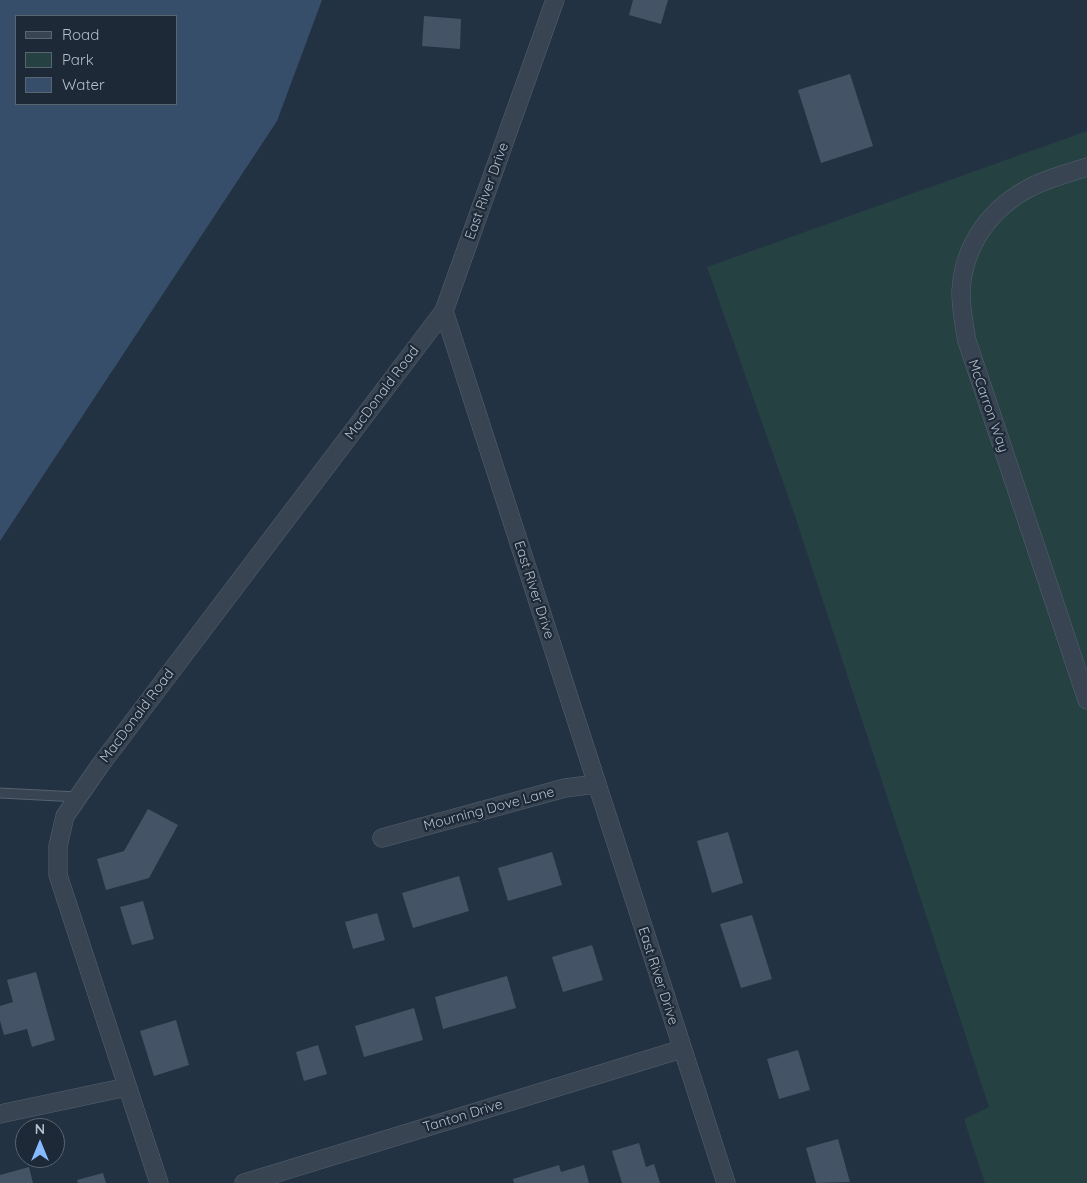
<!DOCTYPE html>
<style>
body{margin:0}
#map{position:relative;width:1087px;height:1183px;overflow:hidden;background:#233242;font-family:Quicksand,sans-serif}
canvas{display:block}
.legend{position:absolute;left:15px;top:15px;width:162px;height:90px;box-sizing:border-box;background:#1d2936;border:1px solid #596572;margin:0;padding:6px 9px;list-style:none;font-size:15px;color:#b4becc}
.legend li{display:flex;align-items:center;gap:10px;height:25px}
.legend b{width:25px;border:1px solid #596572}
.north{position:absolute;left:15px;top:1118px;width:50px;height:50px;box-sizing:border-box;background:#1d2936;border:1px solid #596572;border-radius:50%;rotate:0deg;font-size:14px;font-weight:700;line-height:20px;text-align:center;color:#b4becc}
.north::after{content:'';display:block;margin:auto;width:18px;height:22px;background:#86bbff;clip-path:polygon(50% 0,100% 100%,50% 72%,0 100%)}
</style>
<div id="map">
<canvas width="1087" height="1183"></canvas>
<ul class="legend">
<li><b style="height:6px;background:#384451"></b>Road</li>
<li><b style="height:14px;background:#254142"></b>Park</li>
<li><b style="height:14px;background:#364e6a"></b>Water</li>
</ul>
<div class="north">N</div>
</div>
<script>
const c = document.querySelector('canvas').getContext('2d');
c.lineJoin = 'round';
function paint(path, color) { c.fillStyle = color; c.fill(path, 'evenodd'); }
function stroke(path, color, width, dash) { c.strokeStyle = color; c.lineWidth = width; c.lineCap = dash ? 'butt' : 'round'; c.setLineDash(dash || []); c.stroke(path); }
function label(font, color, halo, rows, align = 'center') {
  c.font = font + ' Quicksand,sans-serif'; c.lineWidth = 4.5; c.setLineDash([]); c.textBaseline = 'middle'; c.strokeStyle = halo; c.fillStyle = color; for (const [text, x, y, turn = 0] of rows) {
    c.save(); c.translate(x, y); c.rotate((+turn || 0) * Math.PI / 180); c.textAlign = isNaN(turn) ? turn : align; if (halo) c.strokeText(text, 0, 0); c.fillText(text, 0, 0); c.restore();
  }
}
const green = new Path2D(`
 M 1087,131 L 1087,1183 L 985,1183 L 964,1119 L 989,1107 L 795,516 L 707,267 Z`);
const water = new Path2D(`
 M 0,0 L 322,0 L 277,121 L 0,541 ZM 16,16 L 176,16 L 176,104 L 16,104 Z`);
const building = new Path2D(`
 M 633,0 L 668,0 L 661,24 L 629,15 Z
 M 424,16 L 461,19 L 460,49 L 422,46 Z
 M 850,74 L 873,146 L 821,163 L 798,90 Z
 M 148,809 L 178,825 L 149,878 L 106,890 L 97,859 L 124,851 Z
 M 728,832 L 743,883 L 712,893 L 697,841 Z
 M 552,852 L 562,885 L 508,901 L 498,868 Z
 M 459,876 L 469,911 L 413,928 L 402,893 Z
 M 143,901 L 154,939 L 132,945 L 120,907 Z
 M 377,913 L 385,940 L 353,949 L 345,922 Z
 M 752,915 L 772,979 L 741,988 L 720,924 Z
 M 592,945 L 603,980 L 563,992 L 552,957 Z
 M 36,972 L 55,1040 L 32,1047 L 27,1029 L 4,1035 L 0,1021 L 0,1006 L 13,1002 L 7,980 Z
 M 507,976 L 516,1008 L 443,1029 L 435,997 Z
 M 414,1008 L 423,1040 L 364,1057 L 355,1026 Z
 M 176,1020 L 189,1065 L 154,1076 L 140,1031 Z
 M 318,1045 L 327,1074 L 304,1081 L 296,1052 Z
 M 798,1050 L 810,1090 L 779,1099 L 767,1059 Z
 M 838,1139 L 850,1182 L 816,1183 L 806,1148 Z
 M 639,1143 L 646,1167 L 654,1164 L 660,1183 L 622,1183 L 612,1151 Z
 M 559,1165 L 561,1172 L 584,1165 L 589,1183 L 514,1183 L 513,1179 Z
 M 29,1167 L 33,1183 L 0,1183 L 0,1175 Z
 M 103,1173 L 106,1183 L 78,1183 L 77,1180 Z`);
const service = new Path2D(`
 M 0,793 L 78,797`);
const minor = new Path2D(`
 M 555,0 L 444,311 L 726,1183
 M 1087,167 C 1069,173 1049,178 1033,186 C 991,207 963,245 961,292 C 961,308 964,325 967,341 L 1087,700
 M 382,838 L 565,788 L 596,784
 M 0,1114 L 127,1087
 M 159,1183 L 58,875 L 58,846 L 65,816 L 101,764 L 444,311
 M 244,1183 L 682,1049`);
const streetNames = [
 ["East River Drive",487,191,-70],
 ["MacDonald Road",382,393,-53],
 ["McCarron Way",988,406,71],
 ["East River Drive",534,590,72],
 ["MacDonald Road",137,716,-53],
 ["Mourning Dove Lane",489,809,-15],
 ["East River Drive",658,976,72],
 ["Tanton Drive",463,1116,-17]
];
paint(green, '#254142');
paint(water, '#364e6a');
paint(building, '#445466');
stroke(service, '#56616f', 11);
stroke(minor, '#56616f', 19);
stroke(service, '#384451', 9);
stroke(minor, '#384451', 18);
label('14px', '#b4becc', '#1d2936', streetNames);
</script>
